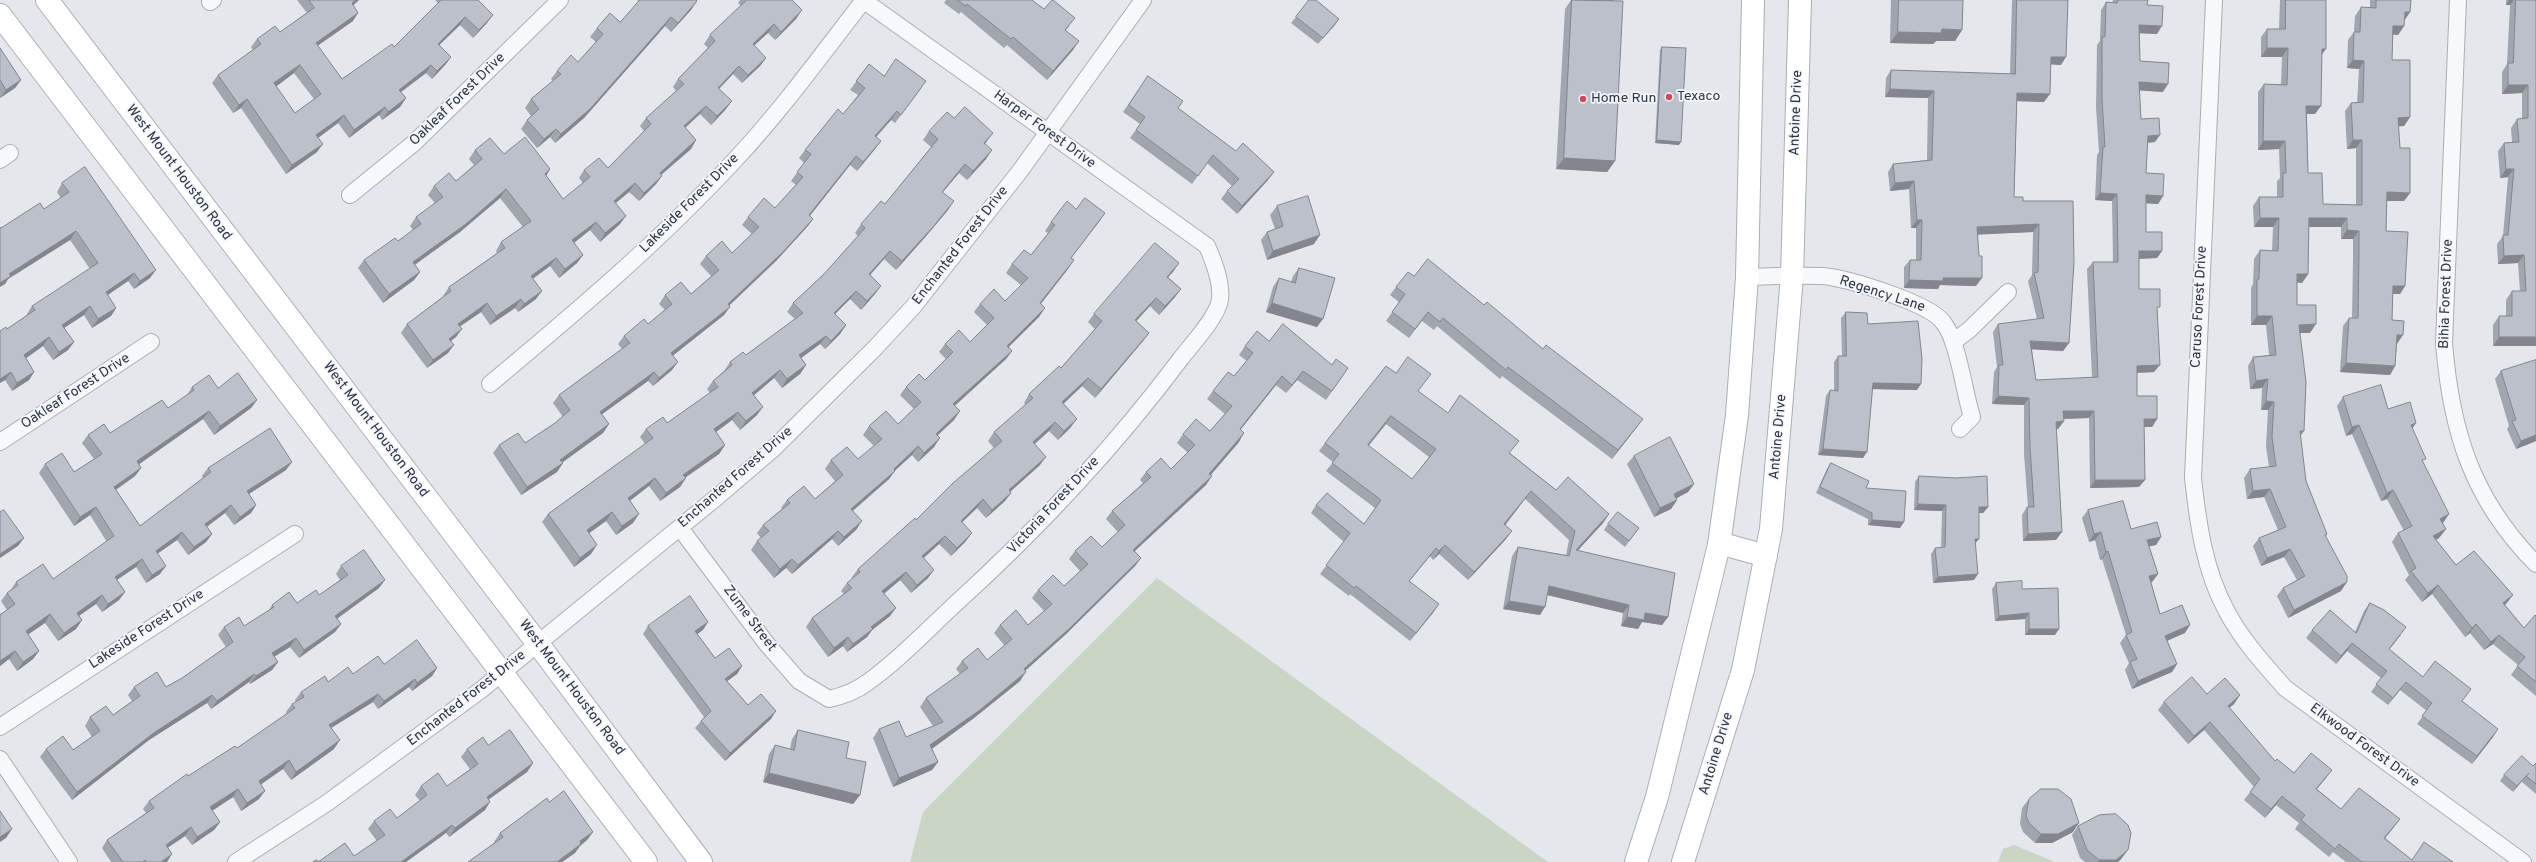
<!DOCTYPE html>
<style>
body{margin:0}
canvas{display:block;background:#e4e7ec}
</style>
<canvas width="2536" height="862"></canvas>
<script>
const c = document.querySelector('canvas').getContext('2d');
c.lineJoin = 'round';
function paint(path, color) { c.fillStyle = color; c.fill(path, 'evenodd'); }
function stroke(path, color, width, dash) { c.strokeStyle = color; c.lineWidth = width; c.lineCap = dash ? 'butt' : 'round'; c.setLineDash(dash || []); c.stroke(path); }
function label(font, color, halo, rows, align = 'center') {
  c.font = font + ' Overpass,sans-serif'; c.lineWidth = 3.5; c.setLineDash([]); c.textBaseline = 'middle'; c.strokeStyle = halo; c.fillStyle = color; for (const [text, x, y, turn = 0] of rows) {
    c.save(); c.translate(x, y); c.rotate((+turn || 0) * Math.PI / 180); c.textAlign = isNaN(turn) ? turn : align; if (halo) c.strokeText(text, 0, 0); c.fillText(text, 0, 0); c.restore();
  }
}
const green = new Path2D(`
 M 1157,578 L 1548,862 L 910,862 L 923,812 Z
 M 2014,845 L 2055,862 L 1998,862 L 2003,849 Z`);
const street = new Path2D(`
 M 2214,0 L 2193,478 C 2198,523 2204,569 2226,610 C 2241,639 2263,663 2285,688 L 2523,862
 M 2458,0 L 2444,343 C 2451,431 2472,499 2536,564
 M 210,2 L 213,0
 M 0,160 L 10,153
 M 350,195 L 414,143 L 560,0
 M 1747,277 C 1772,276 1798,275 1823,276 C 1847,278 1929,303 1943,322 C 1958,340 1964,392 1972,417 L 1960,429
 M 1953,342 L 1969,330 L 2008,292
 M 490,384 C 575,313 659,242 734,161 C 781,111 822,54 864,0
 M 0,442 L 151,342
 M 680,528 L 766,643 L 799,681 L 829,699 C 843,696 856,691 868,682 C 898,661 925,632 952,607 C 1036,531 1114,448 1182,357 C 1193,343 1217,317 1220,300 C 1222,282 1214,262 1207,246 L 863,0
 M 0,727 L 295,534
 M 0,759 L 69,862
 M 236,862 L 327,803 L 481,690 L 717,497 L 772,450 L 875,348 L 913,307 L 1020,171 L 1143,0`);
const secondary = new Path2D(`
 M 47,0 L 538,644 L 701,862
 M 0,15 L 646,862
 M 1719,543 L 1766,556
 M 1636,862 L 1657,797 L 1719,545 L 1737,415 L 1747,277 L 1753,0
 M 1683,862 L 1743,670 L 1771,529 L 1792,276 L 1800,0`);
const wall = new Path2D(`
 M 297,0 L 359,0 L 353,5 L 353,21 L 317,46 L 342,79 L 394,47 L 438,3 L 435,0 L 478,0 L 487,23 L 473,38 L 460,25 L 439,45 L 451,57 L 445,65 L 432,79 L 426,73 L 401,92 L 406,98 L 400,107 L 382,120 L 379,115 L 349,138 L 338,123 L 318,138 L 317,152 L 286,174 L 241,108 L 233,113 L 212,83 L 218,75 L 253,50 L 251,47 L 257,39 L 280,32 L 307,13 ZM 294,73 L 314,99 L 295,113 L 276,86 Z
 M 637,0 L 696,0 L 691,10 L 671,32 L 665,26 L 584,118 L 555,143 L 550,137 L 537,148 L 521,129 L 527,120 L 531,116 L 525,108 L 531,99 L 553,81 L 551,79 L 557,71 L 578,62 L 596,42 L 590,37 L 597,28 L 620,22 L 639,2 Z
 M 740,0 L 792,0 L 796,19 L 775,40 L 768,33 L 754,45 L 766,58 L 760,66 L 742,83 L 733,74 L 719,89 L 726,109 L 711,125 L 700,114 L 685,128 L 696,140 L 691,149 L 661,175 L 656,184 L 639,201 L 629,192 L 616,203 L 620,224 L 600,242 L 590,230 L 574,243 L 583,255 L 577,263 L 559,278 L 550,266 L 533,279 L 536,299 L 518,312 L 515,308 L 490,325 L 481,312 L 460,326 L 456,337 L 451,341 L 448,353 L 427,368 L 401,333 L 407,324 L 444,296 L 443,296 L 449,287 L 497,253 L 496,251 L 501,242 L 523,227 L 500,198 L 460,232 L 415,265 L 420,272 L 414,280 L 383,303 L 358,268 L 364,260 L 398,241 L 413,230 L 410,226 L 416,217 L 435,203 L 428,195 L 434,186 L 456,181 L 474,165 L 469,159 L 475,150 L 504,154 L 550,169 L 546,176 L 563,199 L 583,183 L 579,178 L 584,170 L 608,168 L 644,131 L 640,126 L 646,118 L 676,91 L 673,87 L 678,79 L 708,48 L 704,44 L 710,35 L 741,6 L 738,3 Z
 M 946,0 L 1032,0 L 1044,9 L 1069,27 L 1066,30 L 1073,50 L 1047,80 L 1007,45 L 1004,48 L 961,12 L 959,14 L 944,3 Z
 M 1571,0 L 1614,0 L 1615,161 L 1607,172 L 1556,169 L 1565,9 Z
 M 1891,0 L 1963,0 L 1962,30 L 1955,41 L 1936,41 L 1933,44 L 1890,43 Z
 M 2012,0 L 2068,0 L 2061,65 L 2050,64 L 2044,102 L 2017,101 L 2014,197 L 2023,201 L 2073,201 L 2069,343 L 2063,351 L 2032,349 L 2036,380 L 2092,378 L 2087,269 L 2093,262 L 2113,262 L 2112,201 L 2095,200 L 2097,155 L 2099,152 L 2096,107 L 2097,45 L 2100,41 L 2101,10 L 2106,2 L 2112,3 L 2113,0 L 2148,0 L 2147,5 L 2157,34 L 2140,33 L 2140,61 L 2163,92 L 2139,90 L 2141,119 L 2155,142 L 2147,143 L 2146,173 L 2163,196 L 2158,204 L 2146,203 L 2146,232 L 2162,251 L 2157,258 L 2139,259 L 2139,289 L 2157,310 L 2154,372 L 2137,373 L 2137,396 L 2157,419 L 2152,427 L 2144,427 L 2139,487 L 2090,488 L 2089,418 L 2064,419 L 2064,421 L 2058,429 L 2057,429 L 2056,540 L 2023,541 L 2022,515 L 2027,507 L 2028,507 L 2024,454 L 2024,405 L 1992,404 L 1994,372 L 1997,367 L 1993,332 L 1998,324 L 2037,319 L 2028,281 L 2032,275 L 2033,232 L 1978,234 L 1976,286 L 1940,285 L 1938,289 L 1904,288 L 1904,267 L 1910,260 L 1916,260 L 1916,228 L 1911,228 L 1909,189 L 1890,191 L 1888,172 L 1893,164 L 1927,160 L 1928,98 L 1885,97 L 1886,78 L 1891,70 L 2010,74 Z
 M 2280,0 L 2326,0 L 2322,54 L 2315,114 L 2307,114 L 2308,173 L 2323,204 L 2356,205 L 2356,148 L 2347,149 L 2345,111 L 2351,103 L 2357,103 L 2359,69 L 2347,68 L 2348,40 L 2354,32 L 2355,16 L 2361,7 L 2370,8 L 2370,0 L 2411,0 L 2410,12 L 2404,20 L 2404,26 L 2398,35 L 2393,34 L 2392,60 L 2410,117 L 2404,126 L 2398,126 L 2400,148 L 2410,193 L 2404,201 L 2387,201 L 2386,231 L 2405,286 L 2400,294 L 2393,294 L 2392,320 L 2397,344 L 2395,366 L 2390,375 L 2340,372 L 2343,326 L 2349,318 L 2352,318 L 2353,259 L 2353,239 L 2341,239 L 2341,227 L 2309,227 L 2308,274 L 2302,283 L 2297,282 L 2297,305 L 2310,333 L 2300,333 L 2300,436 L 2306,481 L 2327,534 L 2326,537 L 2341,591 L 2288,618 L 2277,596 L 2283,588 L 2297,580 L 2284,557 L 2261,566 L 2253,546 L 2259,538 L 2278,530 L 2264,497 L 2247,499 L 2244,478 L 2250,469 L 2269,467 L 2266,446 L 2268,410 L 2261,410 L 2262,388 L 2250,389 L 2248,366 L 2253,357 L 2269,355 L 2266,325 L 2251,325 L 2251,288 L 2253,284 L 2254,259 L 2260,250 L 2272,251 L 2273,227 L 2254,227 L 2253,206 L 2259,197 L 2277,197 L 2277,181 L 2280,178 L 2279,149 L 2258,150 L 2258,92 L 2264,84 L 2281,84 L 2282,57 L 2261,57 L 2261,37 L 2267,29 L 2279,29 Z
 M 2506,0 L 2536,0 L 2536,346 L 2493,346 L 2493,325 L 2499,316 L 2506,316 L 2506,300 L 2512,291 L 2520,291 L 2518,263 L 2498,264 L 2497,244 L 2503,236 L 2508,177 L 2500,178 L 2498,151 L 2504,143 L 2512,142 L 2511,128 L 2517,119 L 2522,119 L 2522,93 L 2502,94 L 2502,72 L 2507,64 L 2510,5 L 2506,5 Z
 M 1296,17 L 1339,19 L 1318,44 L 1291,23 Z
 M 1662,47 L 1679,145 L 1655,143 L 1660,50 Z
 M 0,48 L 21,80 L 15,88 L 0,98 Z
 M 869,64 L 884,76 L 920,90 L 895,123 L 891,120 L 876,137 L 881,141 L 875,149 L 857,171 L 850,165 L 810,216 L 813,219 L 807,227 L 776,261 L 729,306 L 724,315 L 673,355 L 672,370 L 653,386 L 648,381 L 602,414 L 609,424 L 603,433 L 562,463 L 563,463 L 557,472 L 521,495 L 493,453 L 499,445 L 525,443 L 555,423 L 563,417 L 553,403 L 559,395 L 622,349 L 618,344 L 624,336 L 648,324 L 665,310 L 659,304 L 665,295 L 691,294 L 711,276 L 700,264 L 706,256 L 732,253 L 752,234 L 742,225 L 748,217 L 775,208 L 796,185 L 791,181 L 804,163 L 799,158 L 805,150 L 843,114 L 858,95 L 850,90 Z
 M 1148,76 L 1178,108 L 1268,180 L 1237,214 L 1221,199 L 1227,191 L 1232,186 L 1207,163 L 1192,184 L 1130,138 L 1140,124 L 1123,112 Z
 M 954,118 L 987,141 L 985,144 L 986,159 L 967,180 L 959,173 L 943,192 L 948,210 L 927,235 L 896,270 L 884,259 L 870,275 L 875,294 L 861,310 L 850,299 L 835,314 L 846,325 L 840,334 L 825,349 L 820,344 L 801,358 L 806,365 L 800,374 L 782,388 L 774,378 L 754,395 L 757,415 L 740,430 L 732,420 L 716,432 L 725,445 L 719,454 L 685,478 L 680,487 L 660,501 L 649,486 L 629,501 L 633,523 L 616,535 L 606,521 L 589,533 L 591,554 L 574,567 L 542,522 L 548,514 L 645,444 L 640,437 L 646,429 L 667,423 L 710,393 L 707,389 L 713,381 L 724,371 L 730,362 L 746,355 L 795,319 L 787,312 L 793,303 L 824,274 L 858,236 L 855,233 L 861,224 L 885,204 L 931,147 L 923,140 L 929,131 Z
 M 62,183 L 150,278 L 134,289 L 128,281 L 108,295 L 116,308 L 111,316 L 92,328 L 84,315 L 64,328 L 74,342 L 68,350 L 53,360 L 43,346 L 26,358 L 34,372 L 29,380 L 12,391 L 5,380 L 0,383 L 0,331 L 7,329 L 27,315 L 27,314 L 32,306 L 90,269 L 70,240 L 8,279 L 5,284 L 1,228 L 44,209 L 61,198 L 57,192 Z
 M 1277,206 L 1314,244 L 1267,260 L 1261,240 L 1267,232 L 1275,229 L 1270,215 Z
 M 1076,209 L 1105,213 L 1071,258 L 1068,269 L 1041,304 L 1039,317 L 1009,347 L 1012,351 L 1006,359 L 954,406 L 954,420 L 938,435 L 934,447 L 918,462 L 912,455 L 895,470 L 889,479 L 853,511 L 856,530 L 838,546 L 832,539 L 792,574 L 786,568 L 774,578 L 751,550 L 757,541 L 761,538 L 757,533 L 763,525 L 782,509 L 781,508 L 787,500 L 815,499 L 835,481 L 825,469 L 831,460 L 858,459 L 874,446 L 863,435 L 869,426 L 898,424 L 914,409 L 900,395 L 906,387 L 925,380 L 946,359 L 939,352 L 945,344 L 970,342 L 987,325 L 974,312 L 980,304 L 1005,301 L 1021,285 L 1006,273 L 1012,264 L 1031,255 L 1048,233 L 1045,231 L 1051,222 Z
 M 1179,263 L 1168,277 L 1181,289 L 1175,297 L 1159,315 L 1150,306 L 1136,321 L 1149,333 L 1143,341 L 1095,398 L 1082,386 L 1063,404 L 1071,427 L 1058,440 L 1049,431 L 1035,444 L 1040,465 L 1010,492 L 1011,493 L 1005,501 L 986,518 L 977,508 L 962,522 L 966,541 L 951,556 L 939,544 L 923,558 L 928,578 L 911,593 L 900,580 L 884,594 L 890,616 L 872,630 L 867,637 L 847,652 L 843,646 L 828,657 L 806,627 L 812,618 L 844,594 L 841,591 L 847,583 L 852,579 L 852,577 L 858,569 L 916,520 L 994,448 L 988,441 L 994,432 L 1026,405 L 1024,403 L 1029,394 L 1061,368 L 1095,329 L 1088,322 L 1094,314 Z
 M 1299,268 L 1317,327 L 1266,312 L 1273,287 L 1279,278 L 1291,282 L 1293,276 Z
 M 1414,276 L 1484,305 L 1543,349 L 1637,427 L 1612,459 L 1502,376 L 1500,379 L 1437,326 L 1434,330 L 1422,321 L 1409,338 L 1386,321 L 1399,302 L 1390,295 L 1396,287 Z
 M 1846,312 L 1868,324 L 1917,390 L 1873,389 L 1863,458 L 1818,455 L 1826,396 L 1830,390 L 1834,391 L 1834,362 L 1838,356 L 1842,356 L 1841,318 Z
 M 1269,341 L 1332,365 L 1348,368 L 1326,400 L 1297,380 L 1286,393 L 1276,385 L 1240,430 L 1239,442 L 1210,475 L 1206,485 L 1135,551 L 1141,558 L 1135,566 L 1065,635 L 1025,671 L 1020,681 L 974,718 L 932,748 L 938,762 L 932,770 L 893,787 L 873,738 L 879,729 L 906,737 L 933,726 L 920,707 L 926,698 L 960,674 L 956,669 L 962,661 L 987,660 L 1005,646 L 994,633 L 1000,625 L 1028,625 L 1044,611 L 1032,598 L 1038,590 L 1064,586 L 1080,571 L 1069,559 L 1075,551 L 1102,547 L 1118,532 L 1106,519 L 1112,511 L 1143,483 L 1140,480 L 1146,472 L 1171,469 L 1188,453 L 1177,443 L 1183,434 L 1210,431 L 1225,414 L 1207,399 L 1213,391 L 1234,376 L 1247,361 L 1239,355 L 1245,346 Z
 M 2536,360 L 2536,441 L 2516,449 L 2507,429 L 2509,426 L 2495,379 L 2501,371 Z
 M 192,387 L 218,388 L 257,400 L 251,408 L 214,435 L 203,419 L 139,464 L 141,468 L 135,476 L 116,490 L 140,526 L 203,478 L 202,476 L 208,468 L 286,470 L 249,494 L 256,505 L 251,513 L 234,525 L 225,513 L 207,527 L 212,534 L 206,542 L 188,555 L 177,540 L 158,553 L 160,574 L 146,583 L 136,567 L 117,580 L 125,592 L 119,600 L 102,612 L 96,604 L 79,616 L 82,620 L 76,629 L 58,641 L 45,623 L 28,634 L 39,651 L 33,659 L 17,671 L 9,659 L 0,666 L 0,614 L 7,610 L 1,601 L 7,593 L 10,591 L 16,582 L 53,579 L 107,542 L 90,515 L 74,526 L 39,473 L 45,464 L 74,472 L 94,459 L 82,443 L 88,435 L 110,433 L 168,408 L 187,395 Z
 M 1418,391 L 1448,413 L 1510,453 L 1556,490 L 1609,514 L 1603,523 L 1577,551 L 1668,617 L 1662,625 L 1642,622 L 1638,629 L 1621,626 L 1623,613 L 1547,595 L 1540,615 L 1503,609 L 1512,556 L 1518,547 L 1566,555 L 1569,540 L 1525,499 L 1505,525 L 1506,539 L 1468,580 L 1439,554 L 1433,560 L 1430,556 L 1409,581 L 1439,604 L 1410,641 L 1350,594 L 1349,596 L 1320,574 L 1344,542 L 1311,513 L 1316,505 L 1364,524 L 1375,508 L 1326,471 L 1333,462 L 1319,451 L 1325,443 ZM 1386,424 L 1429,457 L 1412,479 L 1368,446 Z
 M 2343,397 L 2388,409 L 2413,429 L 2423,462 L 2442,523 L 2446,529 L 2439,538 L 2436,540 L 2456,565 L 2513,595 L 2505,605 L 2524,628 L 2536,616 L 2536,696 L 2511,675 L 2518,665 L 2493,644 L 2484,650 L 2470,633 L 2465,637 L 2432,594 L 2422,602 L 2405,580 L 2409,575 L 2392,542 L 2398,533 L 2404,531 L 2387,499 L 2381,501 L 2352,434 L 2346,436 L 2337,406 Z
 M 1634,456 L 1694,484 L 1688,492 L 1676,498 L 1677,500 L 1671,509 L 1654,517 L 1627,464 Z
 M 1831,463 L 1866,488 L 1900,528 L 1868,525 L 1868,519 L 1816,493 L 1827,469 Z
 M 1919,476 L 1988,507 L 1983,513 L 1979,513 L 1975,543 L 1974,580 L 1933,583 L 1931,554 L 1935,548 L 1941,548 L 1942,511 L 1914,510 L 1915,482 Z
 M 2088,510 L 2131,529 L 2161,537 L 2156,545 L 2149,546 L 2158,574 L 2152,582 L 2151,582 L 2160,614 L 2185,633 L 2167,640 L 2177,664 L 2172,672 L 2132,689 L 2125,670 L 2129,663 L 2120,643 L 2126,635 L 2102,559 L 2100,560 L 2095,540 L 2089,542 L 2082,518 Z
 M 1608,524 L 1639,528 L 1625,547 L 1604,530 Z
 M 341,566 L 379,588 L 337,619 L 341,624 L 335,632 L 299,658 L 290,647 L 274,657 L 278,662 L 272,670 L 250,684 L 249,682 L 211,709 L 207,703 L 149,740 L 72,800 L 40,757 L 46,749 L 73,750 L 92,737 L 85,726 L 90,717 L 113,715 L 132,701 L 128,695 L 134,687 L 166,687 L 182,678 L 226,647 L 218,635 L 224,627 L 244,626 L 269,610 L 272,605 L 297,603 L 319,595 L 340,580 L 336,574 Z
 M 1996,583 L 2022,589 L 2055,635 L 2025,635 L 2025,619 L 1995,621 L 1992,589 Z
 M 2370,603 L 2401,635 L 2389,650 L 2423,677 L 2462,701 L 2493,737 L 2472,764 L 2417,724 L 2427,711 L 2400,690 L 2388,705 L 2371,692 L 2381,678 L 2347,651 L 2336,664 L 2306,638 L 2312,630 L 2355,632 L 2364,611 Z
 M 648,626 L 703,630 L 697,634 L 715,658 L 742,666 L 737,674 L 727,681 L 748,705 L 771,719 L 725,761 L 695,728 L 701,721 L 704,717 L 643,634 Z
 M 384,664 L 437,668 L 432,676 L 412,691 L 409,687 L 378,709 L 373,702 L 331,728 L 334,749 L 291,780 L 283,769 L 260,784 L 259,799 L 241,811 L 233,797 L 212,811 L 220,822 L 214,830 L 192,845 L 185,836 L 168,847 L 167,862 L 111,862 L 102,848 L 107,840 L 146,813 L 143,809 L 149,801 L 188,776 L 237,748 L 287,714 L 286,712 L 292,704 L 296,702 L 295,700 L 301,692 L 328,682 Z
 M 2207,694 L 2240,695 L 2234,704 L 2229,708 L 2275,761 L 2294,773 L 2332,770 L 2317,789 L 2341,809 L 2400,819 L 2385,838 L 2412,860 L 2453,862 L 2346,862 L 2333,852 L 2329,857 L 2295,829 L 2299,823 L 2276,805 L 2265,818 L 2244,800 L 2254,787 L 2204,730 L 2188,744 L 2158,710 L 2164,702 Z
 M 798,730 L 846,758 L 860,795 L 853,804 L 763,782 L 769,754 L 775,745 L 790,749 L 792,739 Z
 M 488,745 L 533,763 L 527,772 L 489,799 L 485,810 L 449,837 L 446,833 L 406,862 L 318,862 L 354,856 L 377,841 L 368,829 L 374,821 L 397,818 L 420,801 L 415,795 L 421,786 L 447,786 L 470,769 L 461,757 L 467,749 Z
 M 2536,763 L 2536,794 L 2522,782 L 2523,780 L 2513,792 L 2500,781 L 2504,775 L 2533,766 Z
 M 2029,799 L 2073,832 L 2052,843 L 2035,843 L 2023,832 L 2020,824 L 2022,808 Z
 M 549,802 L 593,832 L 587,840 L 580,846 L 575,853 L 562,862 L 468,862 L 495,843 L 494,842 L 500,833 Z
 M 2078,826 L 2122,858 L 2118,862 L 2085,862 L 2080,858 L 2072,835 Z`);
const shadedWall = new Path2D(`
 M 356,0 L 359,0 L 346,12 L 352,3 Z
 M 2509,0 L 2514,0 L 2510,5 L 2506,5 Z
 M 697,1 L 691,10 L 671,32 L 678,23 Z
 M 802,10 L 796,19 L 775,40 L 781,32 Z
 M 2405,12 L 2410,12 L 2404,21 Z
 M 358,13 L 353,21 L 310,51 L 316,43 Z
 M 493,15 L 487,23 L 473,38 L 479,30 Z
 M 465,17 L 460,25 L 432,52 L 438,44 Z
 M 671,17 L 665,26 L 584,118 L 555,143 L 561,134 Z
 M 1339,19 L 1335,25 L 1318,44 L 1323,38 Z
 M 774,24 L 768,33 L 747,52 L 753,44 Z
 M 2139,25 L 2162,26 L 2157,34 L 2134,33 Z
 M 2393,26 L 2404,26 L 2398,35 L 2387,34 Z
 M 1942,29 L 1962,30 L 1955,41 L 1936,41 L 1933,44 L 1890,43 L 1898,32 Z
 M 1079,41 L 1073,50 L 1047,80 L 1053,71 Z
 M 2267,48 L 2288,48 L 2282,57 L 2261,57 Z
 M 2322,49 L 2326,49 L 2320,57 Z
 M 451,57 L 445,65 L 432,79 L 437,71 Z
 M 2051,57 L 2066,57 L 2061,65 L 2045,64 Z
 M 766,58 L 760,66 L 742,83 L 748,75 Z
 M 2353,60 L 2364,61 L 2359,69 L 2347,68 Z
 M 300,65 L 294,73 L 269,92 L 274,83 Z
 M 431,65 L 426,73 L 393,98 L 399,90 Z
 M 739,66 L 733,74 L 712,96 L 718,88 Z
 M 21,80 L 15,88 L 0,98 L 6,90 Z
 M 2139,82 L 2168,84 L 2163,92 L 2133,90 Z
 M 2508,85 L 2528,85 L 2522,93 L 2502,94 Z
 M 1890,89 L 1934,91 L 1928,98 L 1885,97 Z
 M 2017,93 L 2050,94 L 2044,102 L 2012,101 Z
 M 406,98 L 400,107 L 382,120 L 388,112 Z
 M 247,99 L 241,108 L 233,113 L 239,105 Z
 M 732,101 L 726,109 L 711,125 L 717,116 Z
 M 706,106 L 700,114 L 678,134 L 684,126 Z
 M 2306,106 L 2321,106 L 2315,114 L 2300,114 Z
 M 385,107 L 379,115 L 349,138 L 354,130 Z
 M 897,111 L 891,120 L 869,145 L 875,136 Z
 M 344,115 L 338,123 L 311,143 L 316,135 Z
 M 2410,117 L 2404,126 L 2392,127 L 2398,118 Z
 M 556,129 L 550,137 L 537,148 L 544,139 Z
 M 993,133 L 987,141 L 978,152 L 984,143 Z
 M 2160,135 L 2155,142 L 2142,143 L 2148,136 Z
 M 696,140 L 691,149 L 654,181 L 660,173 Z
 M 1657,140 L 1681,142 L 1679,145 L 1655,143 Z
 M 2353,140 L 2362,140 L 2356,148 L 2347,149 Z
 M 881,141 L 875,149 L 857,171 L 863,162 Z
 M 2263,141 L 2285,141 L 2279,149 L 2258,150 Z
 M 323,144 L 317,152 L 286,174 L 292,165 Z
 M 992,150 L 986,159 L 967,180 L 973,171 Z
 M 856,156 L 850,165 L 803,224 L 809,215 Z
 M 1564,158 L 1615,161 L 1607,172 L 1556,169 Z
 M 965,164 L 959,173 L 936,200 L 942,192 Z
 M 550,169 L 545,178 L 545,174 Z
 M 2506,169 L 2514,169 L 2508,177 L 2500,178 Z
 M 1274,172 L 1268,180 L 1237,214 L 1242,206 Z
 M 662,176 L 656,184 L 639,201 L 644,193 Z
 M 1914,181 L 1909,189 L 1890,191 L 1895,183 Z
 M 635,183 L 629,192 L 608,209 L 614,201 Z
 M 506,189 L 500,198 L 460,232 L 407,270 L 413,262 Z
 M 2387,192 L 2410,193 L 2404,201 L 2381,201 Z
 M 2100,193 L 2117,194 L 2112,201 L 2095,200 Z
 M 2146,195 L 2163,196 L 2158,204 L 2140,203 Z
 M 954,201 L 948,210 L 927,235 L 896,270 L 902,261 Z
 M 1105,213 L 1099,222 L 1065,266 L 1071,258 Z
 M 626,216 L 620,224 L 600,242 L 605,233 Z
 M 2260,218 L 2279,218 L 2273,227 L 2254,227 Z
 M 2309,218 L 2347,218 L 2341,227 L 2303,227 Z
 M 813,219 L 807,227 L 776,261 L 722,312 L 728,304 Z
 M 1917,220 L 1922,220 L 1916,228 L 1911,228 Z
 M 596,222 L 590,230 L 566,249 L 572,240 Z
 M 2039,224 L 2033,232 L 1972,235 L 1977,227 Z
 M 2347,230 L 2359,231 L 2353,239 L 2341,239 Z
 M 76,231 L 70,240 L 8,279 L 5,284 L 0,287 L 0,283 L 9,274 Z
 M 1320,235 L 1314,244 L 1267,260 L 1273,251 Z
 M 890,251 L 884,259 L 863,283 L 869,274 Z
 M 2139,251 L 2162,251 L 2157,258 L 2134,259 Z
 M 583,255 L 577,263 L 559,278 L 565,269 Z
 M 2524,255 L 2518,263 L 2498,264 L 2504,256 Z
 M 556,258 L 550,266 L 525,284 L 531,276 Z
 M 1074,260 L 1068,269 L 1034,312 L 1040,303 Z
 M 1179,263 L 1173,272 L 1161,285 L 1167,277 Z
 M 156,270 L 150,278 L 134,289 L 140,281 Z
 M 420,272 L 414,280 L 383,303 L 389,294 Z
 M 134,273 L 128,281 L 100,300 L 106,292 Z
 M 2297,274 L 2308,274 L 2302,283 L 2291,282 Z
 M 1943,278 L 1982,278 L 1976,286 L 1940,285 L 1938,289 L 1904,288 L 1909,280 Z
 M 881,286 L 875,294 L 861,310 L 867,301 Z
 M 2393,286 L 2405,286 L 2400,294 L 2387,294 Z
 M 1181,289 L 1175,297 L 1159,315 L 1165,306 Z
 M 542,291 L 536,299 L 518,312 L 524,304 Z
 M 856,291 L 850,299 L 828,321 L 834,313 Z
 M 1156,298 L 1150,306 L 1129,329 L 1135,320 Z
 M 521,299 L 515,308 L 490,325 L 496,316 Z
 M 487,303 L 481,312 L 452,332 L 458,324 Z
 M 1272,303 L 1323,319 L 1317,327 L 1266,312 Z
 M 90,306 L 84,315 L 56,333 L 62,325 Z
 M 730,307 L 724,315 L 665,362 L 671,353 Z
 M 116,308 L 111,316 L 92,328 L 98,319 Z
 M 1045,308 L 1039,317 L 1001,354 L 1007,346 Z
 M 2257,316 L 2272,316 L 2266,325 L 2251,325 Z
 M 2316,324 L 2310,333 L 2293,333 L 2299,325 Z
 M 846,325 L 840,334 L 825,349 L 831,341 Z
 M 462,329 L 456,337 L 443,347 L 449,339 Z
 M 1149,333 L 1143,341 L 1095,398 L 1101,389 Z
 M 2397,335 L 2403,335 L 2397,344 L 2391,344 Z
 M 826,336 L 820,344 L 793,364 L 799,355 Z
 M 49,337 L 43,346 L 18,364 L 24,355 Z
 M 2499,337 L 2536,337 L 2536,346 L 2493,346 Z
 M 2030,341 L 2069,343 L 2063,351 L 2025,349 Z
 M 74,342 L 68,350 L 53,360 L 59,352 Z
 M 454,345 L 448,353 L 427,368 L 433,360 Z
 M 1012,351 L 1006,359 L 947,413 L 953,404 Z
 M 678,362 L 672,370 L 653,386 L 659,378 Z
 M 2346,363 L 2395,366 L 2390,375 L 2340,372 Z
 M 806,365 L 800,374 L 782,388 L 787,379 Z
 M 2160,365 L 2154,372 L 2131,373 L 2137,366 Z
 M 780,370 L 774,378 L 746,402 L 752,393 Z
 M 1303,371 L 1297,380 L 1286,393 L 1292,385 Z
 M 11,372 L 5,380 L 0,383 L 0,379 Z
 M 34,372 L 29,380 L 12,391 L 17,383 Z
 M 654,372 L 648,381 L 594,420 L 600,412 Z
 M 1282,376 L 1276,385 L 1234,438 L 1240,429 Z
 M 1088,378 L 1082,386 L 1056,411 L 1062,402 Z
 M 2268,379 L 2262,388 L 2250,389 L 2256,381 Z
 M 1873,383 L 1921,384 L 1917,390 L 1869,389 Z
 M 1998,396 L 2029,398 L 2024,405 L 1992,404 Z
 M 257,400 L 251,408 L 214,435 L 220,426 Z
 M 2266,401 L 2274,402 L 2268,410 L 2261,410 Z
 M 763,407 L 757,415 L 740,430 L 746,421 Z
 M 209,411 L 203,419 L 131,470 L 137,461 Z
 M 960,411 L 954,420 L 930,442 L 936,434 Z
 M 2063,411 L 2094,411 L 2089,418 L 2058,419 Z
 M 738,412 L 732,420 L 708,438 L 714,429 Z
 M 1391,416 L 1386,424 L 1362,454 L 1368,445 Z
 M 1077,419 L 1071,427 L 1058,440 L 1064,431 Z
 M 1643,419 L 1637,427 L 1612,459 L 1618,450 Z
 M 2144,419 L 2157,419 L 2152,427 L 2139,427 Z
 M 2064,421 L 2058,429 L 2051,430 L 2056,422 Z
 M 1055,422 L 1049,431 L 1027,450 L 1033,442 Z
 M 2416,423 L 2410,432 L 2411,425 Z
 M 609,424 L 603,433 L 554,468 L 560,460 Z
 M 2359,425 L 2352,434 L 2346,436 L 2352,427 Z
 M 2300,431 L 2304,431 L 2298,439 Z
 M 1244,433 L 1239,442 L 1204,483 L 1209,474 Z
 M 2536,435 L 2536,441 L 2516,449 L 2521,441 Z
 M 940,438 L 934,447 L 918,462 L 924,453 Z
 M 725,445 L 719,454 L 677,483 L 683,475 Z
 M 918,446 L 912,455 L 888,477 L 895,471 L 889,479 L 845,517 L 851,509 Z
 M 1823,449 L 1867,452 L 1863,458 L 1818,455 Z
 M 1046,457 L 1040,465 L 1003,498 L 1009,490 Z
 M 292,462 L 286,470 L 241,499 L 247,491 Z
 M 563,463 L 557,472 L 521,495 L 527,487 Z
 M 141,468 L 135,476 L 108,495 L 114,487 Z
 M 1212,476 L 1206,485 L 1127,558 L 1133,550 Z
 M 655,478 L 649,486 L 622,507 L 628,498 Z
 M 686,478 L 680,487 L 660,501 L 666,493 Z
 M 2095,480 L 2145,480 L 2139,487 L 2090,488 Z
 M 1694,484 L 1688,492 L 1668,503 L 1674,494 Z
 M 2270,489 L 2264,497 L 2247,499 L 2253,491 Z
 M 2393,490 L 2387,499 L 2381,501 L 2387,493 Z
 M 1531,491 L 1525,499 L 1499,533 L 1504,524 Z
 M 1011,493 L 1005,501 L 986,518 L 992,510 Z
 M 983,499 L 977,508 L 955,529 L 961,521 Z
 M 1677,500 L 1671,509 L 1654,517 L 1660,508 Z
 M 1918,504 L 1946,505 L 1942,511 L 1914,510 Z
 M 231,505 L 225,513 L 199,532 L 205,524 Z
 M 256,505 L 251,513 L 234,525 L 240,517 Z
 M 96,507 L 90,515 L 74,526 L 80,517 Z
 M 1979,507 L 1988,507 L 1983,513 L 1975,513 Z
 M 612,512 L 606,521 L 581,539 L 587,530 Z
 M 639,514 L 633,523 L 616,535 L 622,526 Z
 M 1609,514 L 1603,523 L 1570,559 L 1576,550 Z
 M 2449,514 L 2443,523 L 2434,527 L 2440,519 Z
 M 1872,520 L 1904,522 L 1900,528 L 1868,525 Z
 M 862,521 L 856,530 L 838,546 L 844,537 Z
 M 2446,529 L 2439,538 L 2427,544 L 2433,536 Z
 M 838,531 L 832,539 L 792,574 L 798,565 Z
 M 1512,531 L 1506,539 L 1468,580 L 1474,572 Z
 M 182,532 L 177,540 L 150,559 L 156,551 Z
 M 2062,532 L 2056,540 L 2023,541 L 2028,534 Z
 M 2101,532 L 2095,540 L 2089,542 L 2094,534 Z
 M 972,533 L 966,541 L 951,556 L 957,548 Z
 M 212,534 L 206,542 L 188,555 L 194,547 Z
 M 945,536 L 939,544 L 916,565 L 922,556 Z
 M 2161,537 L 2156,545 L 2142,548 L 2147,540 Z
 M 24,538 L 18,546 L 0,558 L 0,554 Z
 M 1975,539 L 1979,539 L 1974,545 Z
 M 597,545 L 591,554 L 574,567 L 580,558 Z
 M 1445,545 L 1439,554 L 1433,560 L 1439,551 Z
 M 1436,548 L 1430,556 L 1403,589 L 1409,581 Z
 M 2290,549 L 2284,557 L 2261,566 L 2267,558 Z
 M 2108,551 L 2102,559 L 2100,560 L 2106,552 Z
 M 1141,558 L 1135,566 L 1065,635 L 1018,677 L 1024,669 Z
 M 142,559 L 136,567 L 109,585 L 115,577 Z
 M 792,559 L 786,568 L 774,578 L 780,569 Z
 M 166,566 L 160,574 L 146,583 L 152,575 Z
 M 934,570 L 928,578 L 911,593 L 917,585 Z
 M 906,572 L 900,580 L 876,600 L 882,591 Z
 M 1978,574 L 1974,580 L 1933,583 L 1938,577 Z
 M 2158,574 L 2152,582 L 2143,584 L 2149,576 Z
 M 385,580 L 379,588 L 329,624 L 335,616 Z
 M 2347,582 L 2341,591 L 2288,618 L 2294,610 Z
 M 2438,585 L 2432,594 L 2422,602 L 2428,593 Z
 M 1549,586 L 1629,605 L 1623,613 L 1543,594 Z
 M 125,592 L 119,600 L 102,612 L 108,604 Z
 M 102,595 L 96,604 L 71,621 L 77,613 Z
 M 2513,595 L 2506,604 L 2497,612 L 2503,603 Z
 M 1509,601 L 1545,607 L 1540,615 L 1503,609 Z
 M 1439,604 L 1433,613 L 1410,641 L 1416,633 Z
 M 896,608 L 890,616 L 872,630 L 867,637 L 847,652 L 853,644 L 871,627 Z
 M 1645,613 L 1668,617 L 1662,625 L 1642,622 L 1638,629 L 1621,626 L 1627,617 Z
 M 2029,613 L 2025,619 L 1995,621 L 1999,616 Z
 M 50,614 L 45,623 L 20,640 L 26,631 Z
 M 82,620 L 76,629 L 58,641 L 64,633 Z
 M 708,622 L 703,630 L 690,639 L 695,631 Z
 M 341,624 L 335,632 L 299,658 L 304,650 Z
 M 2476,624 L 2470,633 L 2465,637 L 2472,628 Z
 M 2190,625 L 2185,633 L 2160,644 L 2165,636 Z
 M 2029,629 L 2059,629 L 2055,635 L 2025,635 Z
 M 2499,635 L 2493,644 L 2484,650 L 2491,642 Z
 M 848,637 L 843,646 L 828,657 L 834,648 Z
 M 296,638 L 290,647 L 267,661 L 272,653 Z
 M 2352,643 L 2347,651 L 2336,664 L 2341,656 Z
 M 15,651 L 9,659 L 0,666 L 0,661 Z
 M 39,651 L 33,659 L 17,671 L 23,662 Z
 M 278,662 L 272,670 L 250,684 L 256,676 Z
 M 2177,664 L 2172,672 L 2132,689 L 2138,681 Z
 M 742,666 L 737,674 L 719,687 L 725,679 Z
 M 437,668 L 432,676 L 412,691 L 417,683 Z
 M 1026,672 L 1020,681 L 974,718 L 925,754 L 930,745 Z
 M 254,674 L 249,682 L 211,709 L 217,701 Z
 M 415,679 L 409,687 L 378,709 L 384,701 Z
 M 2406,682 L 2400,690 L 2388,705 L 2393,698 Z
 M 378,694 L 373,702 L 323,733 L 329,725 Z
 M 212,695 L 207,703 L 149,740 L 72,800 L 77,792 L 155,732 Z
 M 2240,695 L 2234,704 L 2222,714 L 2228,706 Z
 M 776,711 L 771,719 L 725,761 L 730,753 Z
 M 2210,722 L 2204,730 L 2188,744 L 2194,736 Z
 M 2498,729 L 2493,737 L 2472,764 L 2477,756 Z
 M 340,740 L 334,749 L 291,780 L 296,772 Z
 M 289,760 L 283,769 L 253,790 L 259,781 Z
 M 938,762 L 932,770 L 893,787 L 899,778 Z
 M 533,763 L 527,772 L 481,805 L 487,797 Z
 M 2332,770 L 2326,778 L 2310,797 L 2316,789 Z
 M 769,773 L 860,795 L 853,804 L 763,782 Z
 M 2529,773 L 2523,780 L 2513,792 L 2517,786 Z
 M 238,789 L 233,797 L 204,816 L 210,807 Z
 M 265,791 L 259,799 L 241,811 L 247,803 Z
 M 2282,796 L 2276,805 L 2265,818 L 2271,809 Z
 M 490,802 L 485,810 L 449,837 L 455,828 Z
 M 2400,819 L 2394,827 L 2378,847 L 2384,838 Z
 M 220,822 L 214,830 L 192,845 L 197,837 Z
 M 2079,823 L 2073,832 L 2052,843 L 2035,843 L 2041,834 Z
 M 452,825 L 446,833 L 406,862 L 401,862 Z
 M 191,827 L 185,836 L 160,853 L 166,845 Z
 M 12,829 L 6,838 L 0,842 L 0,837 Z
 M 593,832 L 587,840 L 580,846 L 575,853 L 562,862 L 557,862 L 580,841 Z
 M 2128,850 L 2122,858 L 2118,862 L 2098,862 L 2099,860 Z
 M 172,854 L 167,862 L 161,862 Z`);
const building = new Path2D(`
 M 309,0 L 356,0 L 352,3 L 358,13 L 316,43 L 342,79 L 392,44 L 394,47 L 441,0 L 478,0 L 493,15 L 479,30 L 465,17 L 438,44 L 451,57 L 437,71 L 431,65 L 399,90 L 406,98 L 388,112 L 385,107 L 354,130 L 344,115 L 316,135 L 323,144 L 292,165 L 247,99 L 239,105 L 218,75 L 261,44 L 257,39 L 275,26 L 280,32 L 314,8 ZM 300,65 L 321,94 L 295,113 L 274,83 Z
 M 640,0 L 696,0 L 697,1 L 678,23 L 671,17 L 590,109 L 561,134 L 556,129 L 544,139 L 527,120 L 539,109 L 531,99 L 561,74 L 557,71 L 571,55 L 578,62 L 603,34 L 597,28 L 610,13 L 620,22 Z
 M 747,0 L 792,0 L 802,10 L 781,32 L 774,24 L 753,44 L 766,58 L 748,75 L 739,66 L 718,88 L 732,101 L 717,116 L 706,106 L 684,126 L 696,140 L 660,173 L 662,176 L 644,193 L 635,183 L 614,201 L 626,216 L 605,233 L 596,222 L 572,240 L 583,255 L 565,269 L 556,258 L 531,276 L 542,291 L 524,304 L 521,299 L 496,316 L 487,303 L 458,324 L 462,329 L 449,339 L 454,345 L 433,360 L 407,324 L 451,291 L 449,287 L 505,248 L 501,242 L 531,221 L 506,189 L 466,224 L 413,262 L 420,272 L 389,294 L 364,260 L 395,238 L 398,241 L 421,224 L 416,217 L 443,197 L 434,186 L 449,173 L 456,181 L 482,159 L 475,150 L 490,138 L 504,154 L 525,137 L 550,169 L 545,174 L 563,199 L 590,177 L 584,170 L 599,158 L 608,168 L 651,124 L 646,118 L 684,84 L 678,79 L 715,41 L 710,35 Z
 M 958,0 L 1032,0 L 1044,9 L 1052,0 L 1053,0 L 1075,18 L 1065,30 L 1079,41 L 1053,71 L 1013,37 L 1011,39 L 967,4 L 966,6 Z
 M 1309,0 L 1316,0 L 1339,19 L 1323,38 L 1296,17 Z
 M 1572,0 L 1623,1 L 1615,161 L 1564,158 Z
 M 1899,0 L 1963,0 L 1962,30 L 1942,29 L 1941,33 L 1898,32 Z
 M 2017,0 L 2068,0 L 2066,57 L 2051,57 L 2050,94 L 2017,93 L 2014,197 L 2023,197 L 2023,201 L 2073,201 L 2074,262 L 2069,343 L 2030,341 L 2036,380 L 2098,377 L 2093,262 L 2118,262 L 2117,194 L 2100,193 L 2103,147 L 2105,147 L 2102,99 L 2102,37 L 2105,37 L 2106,2 L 2117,3 L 2118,0 L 2148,0 L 2147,5 L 2163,6 L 2162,26 L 2139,25 L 2140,61 L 2169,63 L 2168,84 L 2139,82 L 2141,119 L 2159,118 L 2160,135 L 2148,136 L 2146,173 L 2164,174 L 2163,196 L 2146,195 L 2146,232 L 2162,232 L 2162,251 L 2139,251 L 2139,289 L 2160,289 L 2160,307 L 2157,307 L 2160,365 L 2137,366 L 2137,396 L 2157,396 L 2157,419 L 2144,419 L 2145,480 L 2095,480 L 2094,411 L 2063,411 L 2064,421 L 2056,422 L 2062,532 L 2028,534 L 2027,507 L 2034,507 L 2030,447 L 2029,398 L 1998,396 L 1999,365 L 2003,365 L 1998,324 L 2044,318 L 2034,273 L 2038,272 L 2039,224 L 1977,227 L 1979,256 L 1982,256 L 1982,278 L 1943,278 L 1943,281 L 1909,280 L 1910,260 L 1921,260 L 1922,220 L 1917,220 L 1914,181 L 1895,183 L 1893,164 L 1932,160 L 1934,91 L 1890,89 L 1891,70 L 2015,74 Z
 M 2286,0 L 2326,0 L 2326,49 L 2322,49 L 2321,106 L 2306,106 L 2308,173 L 2322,173 L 2323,204 L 2362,205 L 2362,140 L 2353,140 L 2351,103 L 2363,102 L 2364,61 L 2353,60 L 2354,32 L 2360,32 L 2361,7 L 2376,8 L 2376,0 L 2411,0 L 2410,12 L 2405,12 L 2404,26 L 2393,26 L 2392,60 L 2410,60 L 2410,117 L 2398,118 L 2400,148 L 2410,148 L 2410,193 L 2387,192 L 2386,231 L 2408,232 L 2405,286 L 2393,286 L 2392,320 L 2404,321 L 2403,335 L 2397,335 L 2395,366 L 2346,363 L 2349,318 L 2358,318 L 2359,251 L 2359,231 L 2347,230 L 2347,218 L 2309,218 L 2308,274 L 2297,274 L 2297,305 L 2316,305 L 2316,324 L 2299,325 L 2306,382 L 2304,431 L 2300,431 L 2306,481 L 2327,534 L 2325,535 L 2347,576 L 2347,582 L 2294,610 L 2283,588 L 2305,576 L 2290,549 L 2267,558 L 2259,538 L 2286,527 L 2270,489 L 2253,491 L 2250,469 L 2276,466 L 2272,437 L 2274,402 L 2266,401 L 2268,379 L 2256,381 L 2253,357 L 2276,355 L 2272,316 L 2257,316 L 2257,280 L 2259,279 L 2260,250 L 2278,251 L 2279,218 L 2260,218 L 2259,197 L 2283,197 L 2283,173 L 2286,173 L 2285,141 L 2263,141 L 2264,84 L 2287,85 L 2288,48 L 2267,48 L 2267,29 L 2285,29 Z
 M 2516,0 L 2536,0 L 2536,337 L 2499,337 L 2499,316 L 2512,316 L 2512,291 L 2526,291 L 2524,255 L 2504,256 L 2503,235 L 2508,235 L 2514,169 L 2506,169 L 2504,143 L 2519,142 L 2517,119 L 2528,118 L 2528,85 L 2508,85 L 2508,63 L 2513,63 Z
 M 1662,47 L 1686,48 L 1681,142 L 1657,140 Z
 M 0,48 L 21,80 L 6,90 L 0,80 Z
 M 896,59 L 926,81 L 901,115 L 897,111 L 875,136 L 881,141 L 863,162 L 856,156 L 809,215 L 813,219 L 782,253 L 728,304 L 730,307 L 671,353 L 678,362 L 659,378 L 654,372 L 600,412 L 609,424 L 560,460 L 563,463 L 527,487 L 499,445 L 518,433 L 525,443 L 555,423 L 570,410 L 559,395 L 630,343 L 624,336 L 644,319 L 648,324 L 672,304 L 665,295 L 681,282 L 691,294 L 719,270 L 706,256 L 722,241 L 732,253 L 759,227 L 748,217 L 764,198 L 775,208 L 803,177 L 797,172 L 811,154 L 805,150 L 838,109 L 843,114 L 865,88 L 856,81 L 869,64 L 884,76 Z
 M 1148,76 L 1183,101 L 1178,108 L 1236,151 L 1243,143 L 1274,172 L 1242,206 L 1227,191 L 1239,179 L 1213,155 L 1198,176 L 1136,130 L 1145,117 L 1129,105 Z
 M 965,107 L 993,133 L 984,143 L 992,150 L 973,171 L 965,164 L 942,192 L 954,201 L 933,227 L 902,261 L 890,251 L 869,274 L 881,286 L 867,301 L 856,291 L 834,313 L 846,325 L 831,341 L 826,336 L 799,355 L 806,365 L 787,379 L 780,370 L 752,393 L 763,407 L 746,421 L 738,412 L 714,429 L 725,445 L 683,475 L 686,478 L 666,493 L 655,478 L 628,498 L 639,514 L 622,526 L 612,512 L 587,530 L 597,545 L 580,558 L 548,514 L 653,438 L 646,429 L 663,417 L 667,423 L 718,387 L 713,381 L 732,365 L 730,362 L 743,352 L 746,355 L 803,313 L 793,303 L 824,274 L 865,228 L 861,224 L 881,201 L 885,204 L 938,139 L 929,131 L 947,112 L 954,118 Z
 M 85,167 L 156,270 L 140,281 L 134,273 L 106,292 L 116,308 L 98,319 L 90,306 L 62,325 L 74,342 L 59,352 L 49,337 L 24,355 L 34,372 L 17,383 L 11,372 L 0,379 L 0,331 L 6,327 L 7,329 L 35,310 L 32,306 L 98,263 L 76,231 L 9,274 L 11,276 L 0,283 L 0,227 L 1,228 L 40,203 L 44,209 L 69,192 L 62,183 Z
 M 1308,196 L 1320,235 L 1273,251 L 1267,232 L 1283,226 L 1277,206 Z
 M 1085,198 L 1105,213 L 1071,258 L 1074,260 L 1040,303 L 1045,308 L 1007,346 L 1012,351 L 953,404 L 960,411 L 936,434 L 940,438 L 924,453 L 918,446 L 894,469 L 895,471 L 851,509 L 862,521 L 844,537 L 838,531 L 798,565 L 792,559 L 780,569 L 757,541 L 769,531 L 763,525 L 790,503 L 787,500 L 804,486 L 815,499 L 843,475 L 831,460 L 847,447 L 858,459 L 882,439 L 869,426 L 886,411 L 898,424 L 921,402 L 906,387 L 919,374 L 925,380 L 953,352 L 945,344 L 959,330 L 970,342 L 994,318 L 980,304 L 994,289 L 1005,301 L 1028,278 L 1012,264 L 1024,250 L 1031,255 L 1055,225 L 1051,222 L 1067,201 L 1076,209 Z
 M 1155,243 L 1179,263 L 1167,277 L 1181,289 L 1165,306 L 1156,298 L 1135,320 L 1149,333 L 1101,389 L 1088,378 L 1062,402 L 1077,419 L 1064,431 L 1055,422 L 1033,442 L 1046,457 L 1009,490 L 1011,493 L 992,510 L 983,499 L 961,521 L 972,533 L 957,548 L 945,536 L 922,556 L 934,570 L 917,585 L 906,572 L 882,591 L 896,608 L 871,627 L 873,629 L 853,644 L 848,637 L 834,648 L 812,618 L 852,588 L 847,583 L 860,572 L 858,569 L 915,518 L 916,520 L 953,483 L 1002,441 L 994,432 L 1033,398 L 1029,394 L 1059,366 L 1061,368 L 1102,321 L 1094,314 Z
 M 1428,259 L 1484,305 L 1487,302 L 1543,349 L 1546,345 L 1643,419 L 1618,450 L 1508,367 L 1506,370 L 1443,318 L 1440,322 L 1428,312 L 1415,329 L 1392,312 L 1405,294 L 1396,287 L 1408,272 L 1414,276 Z
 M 1299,268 L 1335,278 L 1323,319 L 1272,303 L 1279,278 L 1295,283 Z
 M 1846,312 L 1867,313 L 1868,324 L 1918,321 L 1922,359 L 1921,384 L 1873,383 L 1867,452 L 1823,449 L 1830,390 L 1838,391 L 1838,356 L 1846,356 Z
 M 1283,324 L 1332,365 L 1336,359 L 1348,368 L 1332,391 L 1303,371 L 1292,385 L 1282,376 L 1240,429 L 1244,433 L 1209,474 L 1212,476 L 1133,550 L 1141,558 L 1071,627 L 1024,669 L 1026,672 L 980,710 L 930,745 L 938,762 L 899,778 L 879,729 L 899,721 L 906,737 L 943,722 L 926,698 L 968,668 L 962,661 L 978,648 L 987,660 L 1012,639 L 1000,625 L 1016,610 L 1028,625 L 1052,604 L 1038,590 L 1053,575 L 1064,586 L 1088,564 L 1075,551 L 1091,536 L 1102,547 L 1125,525 L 1112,511 L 1151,477 L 1146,472 L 1161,458 L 1171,469 L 1195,445 L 1183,434 L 1196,419 L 1210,431 L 1232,406 L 1213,391 L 1228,372 L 1234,376 L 1253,353 L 1245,346 L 1257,331 L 1269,341 Z
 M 1408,357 L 1431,374 L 1418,391 L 1448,413 L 1460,395 L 1519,441 L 1509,453 L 1556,490 L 1568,477 L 1609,514 L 1576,550 L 1675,573 L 1668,617 L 1645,613 L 1644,620 L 1627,617 L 1629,605 L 1549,586 L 1545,607 L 1509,601 L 1518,547 L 1569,556 L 1575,531 L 1531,491 L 1504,524 L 1512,531 L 1474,572 L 1445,545 L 1439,551 L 1436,548 L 1409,581 L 1439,604 L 1416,633 L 1356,586 L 1354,588 L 1326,565 L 1350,533 L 1316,505 L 1327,493 L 1364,524 L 1381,500 L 1332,463 L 1339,454 L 1325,443 L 1386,366 L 1396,373 ZM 1391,416 L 1436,449 L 1412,479 L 1368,445 Z
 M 2536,360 L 2536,435 L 2521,441 L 2512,421 L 2516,420 L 2501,371 Z
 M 238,373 L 257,400 L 220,426 L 209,411 L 137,461 L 141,468 L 114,487 L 140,526 L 211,472 L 208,468 L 270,428 L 292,462 L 247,491 L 256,505 L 240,517 L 231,505 L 205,524 L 212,534 L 194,547 L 182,532 L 156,551 L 166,566 L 152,575 L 142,559 L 115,577 L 125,592 L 108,604 L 102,595 L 77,613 L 82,620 L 64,633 L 50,614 L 26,631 L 39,651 L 23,662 L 15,651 L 0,661 L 0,615 L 15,604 L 7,593 L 18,585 L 16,582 L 43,564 L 53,579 L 114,536 L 96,507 L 80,517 L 45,464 L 62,453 L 74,472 L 102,454 L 88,435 L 104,424 L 110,433 L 162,400 L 168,408 L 194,390 L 192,387 L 209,375 L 218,388 Z
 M 2381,385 L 2388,409 L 2410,402 L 2416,423 L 2411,425 L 2426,459 L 2422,460 L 2449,514 L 2440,519 L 2446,529 L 2433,536 L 2456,565 L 2474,551 L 2513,595 L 2503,603 L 2524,628 L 2535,615 L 2536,616 L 2536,682 L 2517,666 L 2525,657 L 2499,635 L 2491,642 L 2476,624 L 2472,628 L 2438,585 L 2428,593 L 2411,571 L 2416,568 L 2398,533 L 2412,526 L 2393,490 L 2387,493 L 2359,425 L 2352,427 L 2343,397 Z
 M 1670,437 L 1694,484 L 1674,494 L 1677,500 L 1660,508 L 1634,456 Z
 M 1831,463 L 1869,481 L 1866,488 L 1906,491 L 1904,522 L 1872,520 L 1872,513 L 1820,487 Z
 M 1919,476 L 1956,478 L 1987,476 L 1988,507 L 1979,507 L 1979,539 L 1975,539 L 1978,574 L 1938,577 L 1935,548 L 1945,547 L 1946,505 L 1918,504 Z
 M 2123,501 L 2131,529 L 2157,522 L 2161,537 L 2147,540 L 2158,574 L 2149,576 L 2160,614 L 2182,605 L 2190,625 L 2165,636 L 2177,664 L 2138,681 L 2130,662 L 2137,659 L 2126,635 L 2132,632 L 2108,551 L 2106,552 L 2101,532 L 2094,534 L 2088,510 Z
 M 4,510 L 24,538 L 0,554 L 0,512 Z
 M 1618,512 L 1639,528 L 1629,541 L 1608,524 Z
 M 364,550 L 385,580 L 335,616 L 341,624 L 304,650 L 296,638 L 272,653 L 278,662 L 256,676 L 254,674 L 217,701 L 212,695 L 155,732 L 77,792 L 46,749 L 63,736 L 73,750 L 100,731 L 90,717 L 106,706 L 113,715 L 140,696 L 134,687 L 157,672 L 166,687 L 182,678 L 233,642 L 224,627 L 239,617 L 244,626 L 274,607 L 272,605 L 289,592 L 297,603 L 316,590 L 319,595 L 348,575 L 341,566 Z
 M 2022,581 L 2022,589 L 2058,588 L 2059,629 L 2029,629 L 2029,613 L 1999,616 L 1996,583 Z
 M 690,596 L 708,622 L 695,631 L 715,658 L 729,648 L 742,666 L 725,679 L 748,705 L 761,694 L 776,711 L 730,753 L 701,721 L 711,711 L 648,626 Z
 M 2370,603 L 2384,610 L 2406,627 L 2389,649 L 2423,677 L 2435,661 L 2471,689 L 2462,701 L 2498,729 L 2477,756 L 2422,716 L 2432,703 L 2406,682 L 2393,698 L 2376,684 L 2387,671 L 2352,643 L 2341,656 L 2312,630 L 2330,610 L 2356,633 Z
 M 417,640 L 437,668 L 417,683 L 415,679 L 384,701 L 378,694 L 329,725 L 340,740 L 296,772 L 289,760 L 259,781 L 265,791 L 247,803 L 238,789 L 210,807 L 220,822 L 197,837 L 191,827 L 166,845 L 172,854 L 161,862 L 147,862 L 145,860 L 143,862 L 123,862 L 107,840 L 154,808 L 149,801 L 187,774 L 188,776 L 235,746 L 237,748 L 295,708 L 292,704 L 304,697 L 301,692 L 325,676 L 328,682 L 348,667 L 353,674 L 378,656 L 384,664 Z
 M 2192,677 L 2207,694 L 2225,678 L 2240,695 L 2228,706 L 2275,761 L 2277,759 L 2294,773 L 2311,753 L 2332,770 L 2316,789 L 2341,809 L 2359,788 L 2400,819 L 2384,838 L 2412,860 L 2424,842 L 2453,862 L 2362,862 L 2339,844 L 2335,849 L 2301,820 L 2305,815 L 2282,796 L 2271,809 L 2250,792 L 2260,779 L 2210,722 L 2194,736 L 2164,702 Z
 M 510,730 L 533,763 L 487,797 L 490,802 L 455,828 L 452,825 L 401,862 L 318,862 L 345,843 L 354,856 L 385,835 L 374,821 L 390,809 L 397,818 L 427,795 L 421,786 L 438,773 L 447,786 L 478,764 L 467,749 L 483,737 L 488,745 Z
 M 798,730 L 849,742 L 846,758 L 866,762 L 860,795 L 769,773 L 775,745 L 794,750 Z
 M 2522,756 L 2533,766 L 2536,763 L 2536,784 L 2526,776 L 2529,773 L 2517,786 L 2504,775 Z
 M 2041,789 L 2058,789 L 2071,799 L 2079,823 L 2058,834 L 2041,834 L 2029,823 L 2026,816 L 2029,799 Z
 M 564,791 L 593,832 L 580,841 L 581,844 L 557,862 L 468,862 L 503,837 L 500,833 L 527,813 L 547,798 L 549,802 Z
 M 0,811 L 12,829 L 0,837 Z
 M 2116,814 L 2128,825 L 2131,833 L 2128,850 L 2116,860 L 2099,860 L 2087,850 L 2078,826 L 2099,815 Z
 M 317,860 L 318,862 L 313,862 Z`);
const markers = [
 [1669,97,4,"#d1495b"],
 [1583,99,4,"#d1495b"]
];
const poiNames = [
 ["Texaco",1677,97],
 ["Home Run",1591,99]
];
const streetNames = [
 ["Oakleaf Forest Drive",458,100,-44],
 ["Antoine Drive",1797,113,-88],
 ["Harper Forest Drive",1044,130,36],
 ["West Mount Houston Road",178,173,53],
 ["Lakeside Forest Drive",690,204,-45],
 ["Enchanted Forest Drive",961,246,-52],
 ["Bihia Forest Drive",2447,294,-88],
 ["Regency Lane",1882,295,18],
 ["Caruso Forest Drive",2200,307,-87],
 ["Oakleaf Forest Drive",76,392,-33],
 ["West Mount Houston Road",375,430,53],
 ["Antoine Drive",1779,437,-85],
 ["Enchanted Forest Drive",736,478,-41],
 ["Victoria Forest Drive",1054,506,-47],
 ["Zume Street",749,619,53],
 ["Lakeside Forest Drive",147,630,-33],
 ["West Mount Houston Road",571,688,53],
 ["Enchanted Forest Drive",467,699,-38],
 ["Elkwood Forest Drive",2364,746,36],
 ["Antoine Drive",1717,754,-73]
];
paint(green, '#c9d6c5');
stroke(street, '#a9aeb7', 18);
stroke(secondary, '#a9aeb7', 24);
stroke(street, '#f7f8fa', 16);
stroke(secondary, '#fff', 22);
paint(wall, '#a1a5ae');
paint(shadedWall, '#83868d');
paint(building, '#bbc0ca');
stroke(building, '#83868d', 1);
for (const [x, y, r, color] of markers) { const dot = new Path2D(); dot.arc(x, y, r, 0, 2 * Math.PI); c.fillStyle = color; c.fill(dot); stroke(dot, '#f4f6f9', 1.5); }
label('14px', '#2b3445', '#f4f6f9', poiNames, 'left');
label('14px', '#2b3445', '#f4f6f9', streetNames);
</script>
